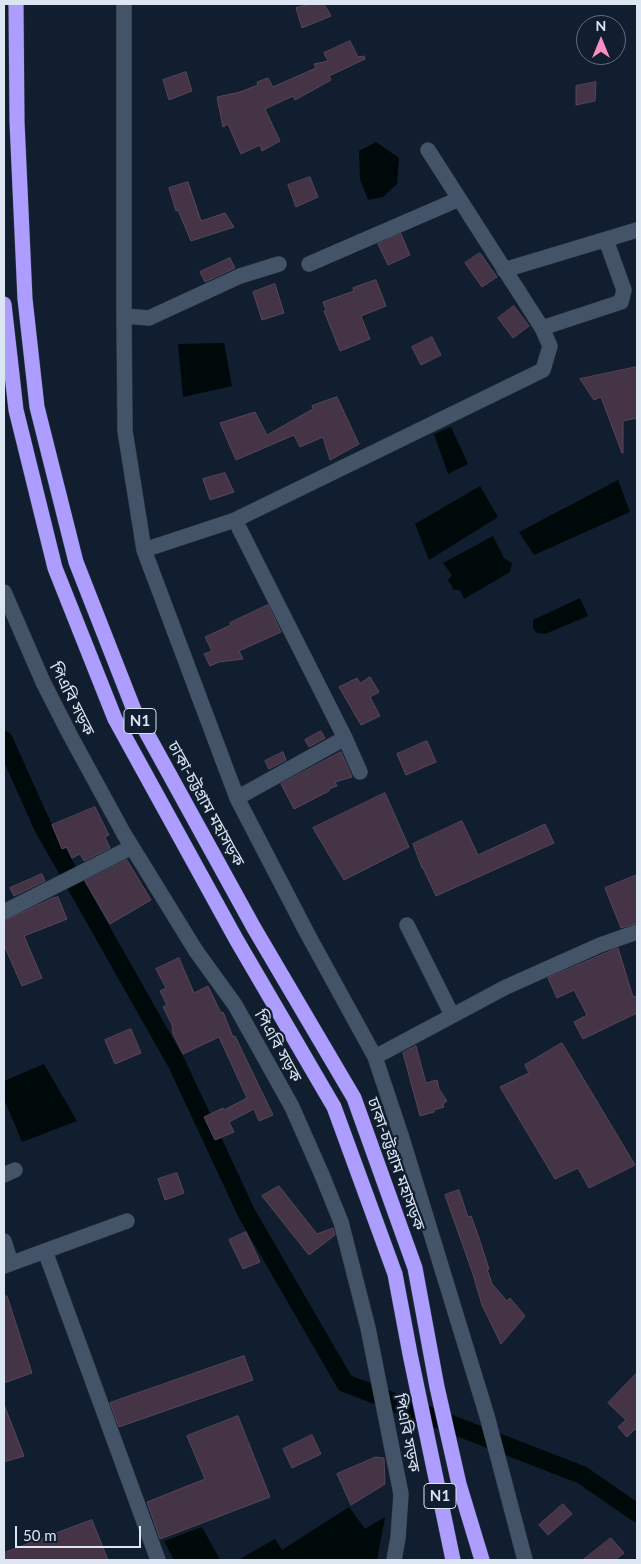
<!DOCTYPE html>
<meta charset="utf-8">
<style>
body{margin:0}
#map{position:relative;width:641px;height:1564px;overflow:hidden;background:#101e2f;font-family:Lato,sans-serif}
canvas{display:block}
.frame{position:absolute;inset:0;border:5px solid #dce6f2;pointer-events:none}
.north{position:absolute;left:576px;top:15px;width:50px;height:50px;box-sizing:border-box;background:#101e2f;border:1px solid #626e7d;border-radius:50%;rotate:0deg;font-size:14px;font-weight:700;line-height:20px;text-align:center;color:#dce6f2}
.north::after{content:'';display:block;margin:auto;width:18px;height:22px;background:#fc8fc2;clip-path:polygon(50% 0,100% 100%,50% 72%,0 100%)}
.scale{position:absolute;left:15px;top:1526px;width:126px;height:22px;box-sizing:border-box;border:2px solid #dce6f2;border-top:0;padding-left:6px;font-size:15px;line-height:18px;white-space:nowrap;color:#dce6f2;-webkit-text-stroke:4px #101e2f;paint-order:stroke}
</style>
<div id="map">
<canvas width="641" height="1564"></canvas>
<div class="frame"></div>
<div class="north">N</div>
<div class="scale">50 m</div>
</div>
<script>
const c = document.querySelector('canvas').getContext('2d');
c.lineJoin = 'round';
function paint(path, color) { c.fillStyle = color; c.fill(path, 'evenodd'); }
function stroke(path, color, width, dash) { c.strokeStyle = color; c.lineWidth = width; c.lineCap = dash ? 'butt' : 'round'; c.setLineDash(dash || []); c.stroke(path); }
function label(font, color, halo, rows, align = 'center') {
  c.font = font + ' Lato,"Noto Sans Bengali",sans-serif'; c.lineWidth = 4.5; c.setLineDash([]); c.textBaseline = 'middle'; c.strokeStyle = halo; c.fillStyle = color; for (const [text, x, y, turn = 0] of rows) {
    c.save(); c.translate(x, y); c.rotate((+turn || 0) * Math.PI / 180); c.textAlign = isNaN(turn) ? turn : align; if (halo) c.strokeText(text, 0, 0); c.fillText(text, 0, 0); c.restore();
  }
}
const water = new Path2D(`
 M 376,142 L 399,158 L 397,184 L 383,197 L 368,200 L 360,179 L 359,151 Z
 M 224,343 L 232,386 L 183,397 L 178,344 Z
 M 451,427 L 468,464 L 448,474 L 434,434 Z
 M 618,480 L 630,512 L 534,555 L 519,532 Z
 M 480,486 L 498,517 L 429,560 L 415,524 Z
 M 493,536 L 504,558 L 512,563 L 510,572 L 464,599 L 460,590 L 454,590 L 448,580 L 452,575 L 443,563 Z
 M 580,598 L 588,616 L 545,634 L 537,633 L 533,628 L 533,620 Z
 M 44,1064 L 77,1121 L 22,1142 L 4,1099 L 4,1081 Z
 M 349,1507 L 365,1529 L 385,1517 L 377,1560 L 238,1560 L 275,1539 L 282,1550 Z
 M 202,1527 L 220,1560 L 174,1560 L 164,1541 Z`);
const canal = new Path2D(`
 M 4,740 L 43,827 L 177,1064 L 247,1214 L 345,1383 L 582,1475 L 637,1513`);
const building = new Path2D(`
 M 312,4 L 324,4 L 331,16 L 302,28 L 296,8 Z
 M 350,41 L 358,57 L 364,56 L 365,59 L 329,76 L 331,80 L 295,100 L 293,96 L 265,109 L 280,141 L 262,151 L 260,145 L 241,154 L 228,124 L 223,127 L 217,97 L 240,92 L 258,85 L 257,82 L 268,78 L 273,87 L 316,68 L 314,64 L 328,61 L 324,53 Z
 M 186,72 L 192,91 L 169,100 L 163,80 Z
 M 596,82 L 595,101 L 576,105 L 576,86 Z
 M 310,177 L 318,197 L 296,207 L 288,185 Z
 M 188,182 L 201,221 L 225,213 L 234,227 L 191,241 L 178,210 L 176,211 L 169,188 Z
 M 401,234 L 410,255 L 388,265 L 378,244 Z
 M 480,253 L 497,277 L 482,287 L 465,263 Z
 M 230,258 L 235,268 L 205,282 L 200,272 Z
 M 376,280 L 386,306 L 361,316 L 370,339 L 340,351 L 324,311 L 326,310 L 323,302 L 354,291 L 353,288 Z
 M 275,284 L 284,313 L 262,320 L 253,292 Z
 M 514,306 L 529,326 L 513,338 L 498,318 Z
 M 432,337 L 441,355 L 421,365 L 412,347 Z
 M 637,367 L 637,418 L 623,421 L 623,453 L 622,453 L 601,397 L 594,400 L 580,379 Z
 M 337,397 L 359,444 L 330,460 L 323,437 L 300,447 L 294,435 L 236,460 L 220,423 L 255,412 L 267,435 L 313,409 L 312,406 Z
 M 225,473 L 234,492 L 210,500 L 203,479 Z
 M 268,605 L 281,632 L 239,651 L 243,659 L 219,662 L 210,666 L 204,654 L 212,651 L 205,637 L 231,625 L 230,623 Z
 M 370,677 L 379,692 L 370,697 L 380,716 L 361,725 L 339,687 L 357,678 L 360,683 Z
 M 321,731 L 325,738 L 309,747 L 305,740 Z
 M 427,741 L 436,762 L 406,775 L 397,754 Z
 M 283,752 L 286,760 L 269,769 L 265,761 Z
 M 341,752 L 352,777 L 335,782 L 337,786 L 329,789 L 329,791 L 294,809 L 281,784 Z
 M 385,793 L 409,847 L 344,880 L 313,828 Z
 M 95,807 L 109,835 L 105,837 L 110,848 L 84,861 L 80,854 L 72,858 L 67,847 L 62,849 L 52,825 Z
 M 462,821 L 478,855 L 545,824 L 554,843 L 436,896 L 423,868 L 422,868 L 413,844 Z
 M 127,860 L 151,900 L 110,924 L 85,881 Z
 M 42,874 L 45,881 L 14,896 L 10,888 Z
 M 637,875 L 637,923 L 621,928 L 605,888 Z
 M 58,897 L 67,919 L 24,936 L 42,978 L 22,986 L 4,945 L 4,921 L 53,898 Z
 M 618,948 L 633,997 L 637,996 L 637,1013 L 583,1039 L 574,1022 L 587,1015 L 574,990 L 557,998 L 548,978 Z
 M 179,958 L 194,993 L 208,986 L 221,1013 L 223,1012 L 233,1037 L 235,1036 L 273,1115 L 259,1121 L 254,1109 L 229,1122 L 234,1132 L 215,1140 L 204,1117 L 223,1108 L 224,1110 L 247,1098 L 219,1037 L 183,1054 L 173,1034 L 172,1025 L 163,1007 L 167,1005 L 160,991 L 166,988 L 156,969 Z
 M 131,1029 L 141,1053 L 115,1064 L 105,1040 Z
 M 562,1043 L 635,1165 L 589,1188 L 578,1168 L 555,1179 L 500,1087 L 529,1073 L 525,1065 Z
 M 416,1046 L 426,1083 L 437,1080 L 439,1089 L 447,1101 L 443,1104 L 444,1107 L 434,1110 L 434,1112 L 420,1116 L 403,1053 Z
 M 177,1173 L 184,1193 L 165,1200 L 158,1179 Z
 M 279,1186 L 317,1234 L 333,1228 L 335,1235 L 309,1255 L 262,1196 Z
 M 459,1190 L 468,1217 L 471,1216 L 477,1232 L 489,1269 L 487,1269 L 492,1284 L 507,1301 L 510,1298 L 525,1316 L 501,1344 L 482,1305 L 473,1274 L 445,1195 Z
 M 246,1232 L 260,1262 L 243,1269 L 229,1240 Z
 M 4,1296 L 7,1296 L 32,1373 L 4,1383 Z
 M 244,1356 L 253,1380 L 119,1427 L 110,1403 Z
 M 637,1373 L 637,1431 L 635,1429 L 627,1437 L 618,1427 L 626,1420 L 608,1403 Z
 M 5,1407 L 24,1456 L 4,1462 L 4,1408 Z
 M 238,1416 L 270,1497 L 160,1539 L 147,1502 L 205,1479 L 187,1436 Z
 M 312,1435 L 321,1454 L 292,1468 L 283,1449 Z
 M 376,1457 L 384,1458 L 385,1484 L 351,1505 L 337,1474 Z
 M 563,1504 L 572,1514 L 548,1535 L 539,1525 Z
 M 92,1520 L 108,1560 L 4,1560 L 4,1553 Z
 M 611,1538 L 624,1553 L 615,1560 L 583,1560 Z`);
const minor = new Path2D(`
 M 124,4 L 124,316 L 125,431 L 144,550 L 237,798 L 307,933 L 375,1057 L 401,1135 L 487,1416 L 525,1560
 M 309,264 L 459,199
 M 504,270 L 637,230
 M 124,316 L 149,318 L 240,276 L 279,264
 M 542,328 L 621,302 L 624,290 L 606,240
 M 144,550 L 235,520
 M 4,592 L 43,682 L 70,735 L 124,834 L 196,951 L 235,1005 L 267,1062 L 292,1107 L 322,1175 L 341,1222 L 368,1328 L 401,1494 L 398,1538 L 394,1560
 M 360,772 L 345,738 L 235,520 L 543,370 L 550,346 L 542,328 L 428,150
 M 237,798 L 345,738
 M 4,912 L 132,847
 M 407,925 L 452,1015
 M 375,1057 L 506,987 L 600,945 L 637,932
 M 4,1175 L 15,1170
 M 4,1241 L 11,1263
 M 45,1251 L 127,1221
 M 4,1266 L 45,1251 L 158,1560`);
const highway = new Path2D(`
 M 16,4 L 17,122 L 25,299 L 37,407 L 76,562 L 134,710 L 254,928 L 354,1098 L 415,1268 L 437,1387 L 459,1484 L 482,1560
 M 4,304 L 16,410 L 55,568 L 115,719 L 236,939 L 334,1107 L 395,1274 L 410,1354 L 453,1560`);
const shields = [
 [140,721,32],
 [440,1496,32]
];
const shieldNames = [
 ["N1",140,721],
 ["N1",440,1496]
];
const streetNames = [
 ["পিএবি সড়ক",72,699,63],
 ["ঢাকা-চট্টগ্রাম মহাসড়ক",206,804,61],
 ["পিএবি সড়ক",278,1046,61],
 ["ঢাকা-চট্টগ্রাম মহাসড়ক",396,1164,70],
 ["পিএবি সড়ক",407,1433,79]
];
paint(water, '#000909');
stroke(canal, '#000909', 18);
paint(building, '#453445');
stroke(building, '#584659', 1);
stroke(minor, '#303947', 16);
stroke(highway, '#303947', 16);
stroke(minor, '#445468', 15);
stroke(highway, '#ac9dff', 15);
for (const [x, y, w] of shields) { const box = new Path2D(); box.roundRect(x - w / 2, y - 12.5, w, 25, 4); c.fillStyle = '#101e2f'; c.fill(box); stroke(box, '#dce6f2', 1); }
label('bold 15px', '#dce6f2', null, shieldNames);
label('16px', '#dce6f2', '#101e2f', streetNames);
</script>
